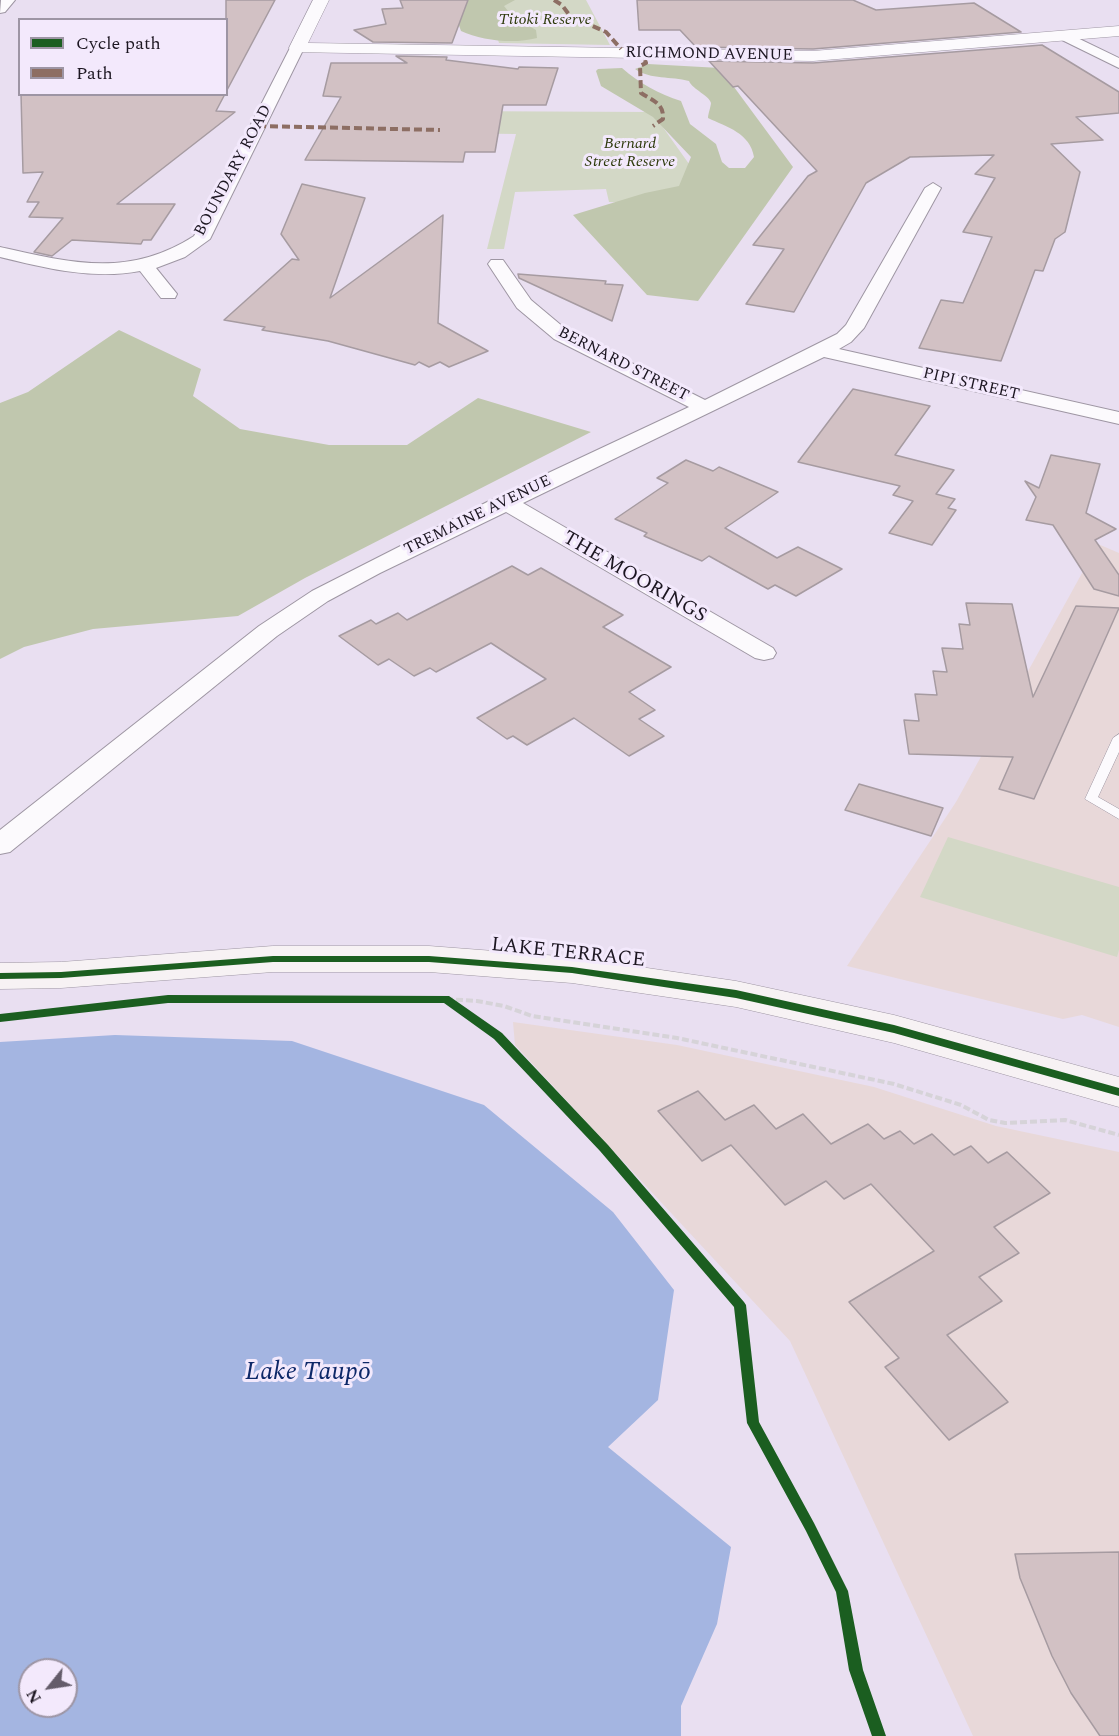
<!DOCTYPE html>
<meta charset="utf-8">
<style>
body{margin:0}
#map{position:relative;width:1119px;height:1736px;overflow:hidden;background:#e9dff1;font-family:Spectral,serif}
canvas{display:block}
.legend{position:absolute;left:18px;top:18px;width:210px;height:78px;box-sizing:border-box;background:#f3e9fc;border:2px solid #9d95a4;margin:0;padding:8px 10px;list-style:none;font-size:18px;color:#1c1621}
.legend li{display:flex;align-items:center;gap:12px;height:30px}
.legend b{width:30px;border:2px solid #9d95a4}
.north{position:absolute;left:18px;top:1658px;width:60px;height:60px;box-sizing:border-box;background:#f3e9fc;border:2px solid #9d95a4;border-radius:50%;rotate:240deg;font-size:16px;font-weight:700;line-height:24px;text-align:center;color:#1c1621}
.north::after{content:'';display:block;margin:auto;width:21px;height:27px;background:#645c6a;clip-path:polygon(50% 0,100% 100%,50% 72%,0 100%)}
</style>
<div id="map">
<canvas width="1119" height="1736"></canvas>
<ul class="legend">
<li><b style="height:8px;background:#1b5e20"></b>Cycle path</li>
<li><b style="height:8px;background:#8d6e63"></b>Path</li>
</ul>
<div class="north">N</div>
</div>
<script>
const c = document.querySelector('canvas').getContext('2d');
c.lineJoin = 'round';
function paint(path, color) { c.fillStyle = color; c.fill(path, 'evenodd'); }
function stroke(path, color, width, dash) { c.strokeStyle = color; c.lineWidth = width; c.lineCap = dash ? 'butt' : 'round'; c.setLineDash(dash || []); c.stroke(path); }
function label(font, color, halo, rows, align = 'center') {
  c.font = font + ' Spectral,serif'; c.lineWidth = 6; c.setLineDash([]); c.textBaseline = 'middle'; c.strokeStyle = halo; c.fillStyle = color; for (const [text, x, y, turn = 0] of rows) {
    c.save(); c.translate(x, y); c.rotate((+turn || 0) * Math.PI / 180); c.textAlign = isNaN(turn) ? turn : align; if (halo) c.strokeText(text, 0, 0); c.fillText(text, 0, 0); c.restore();
  }
}
const commercial = new Path2D(`
 M 1098,544 L 1119,553 L 1119,1027 L 1082,1015 L 1063,1019 L 847,966 L 956,802 Z
 M 513,1022 L 677,1045 L 874,1087 L 996,1126 L 1119,1152 L 1119,1736 L 973,1736 L 790,1341 L 515,1045 Z`);
const green = new Path2D(`
 M 486,0 L 586,0 L 610,45 L 499,43 Z
 M 442,111 L 652,112 L 704,185 L 681,206 L 609,202 L 606,189 L 515,192 L 504,249 L 487,249 L 516,134 L 439,133 Z
 M 948,837 L 1119,887 L 1119,950 L 1117,957 L 920,897 Z`);
const forest = new Path2D(`
 M 450,0 L 515,0 L 504,6 L 512,16 L 536,30 L 537,38 C 515,44 482,41 461,31 Z
 M 648,64 L 720,68 L 793,167 L 698,301 L 647,295 L 573,215 L 645,193 L 679,186 L 691,157 L 653,117 L 601,86 L 596,71 L 598,69 L 622,68 C 639,83 659,94 681,101 L 690,124 L 716,144 L 722,162 L 729,168 L 745,168 L 754,157 C 750,133 727,127 708,118 C 708,114 711,106 711,103 C 709,95 693,90 689,81 C 671,76 651,80 635,69 Z
 M 119,330 L 201,369 L 193,396 L 240,429 L 329,445 L 407,445 L 478,398 L 591,432 L 305,578 L 238,616 L 93,629 L 24,647 L 0,659 L 0,403 L 28,392 Z`);
const water = new Path2D(`
 M 115,1035 L 292,1041 L 484,1105 L 613,1212 L 674,1290 L 658,1400 L 608,1447 L 731,1547 L 717,1624 L 681,1706 L 681,1736 L 0,1736 L 0,1042 ZM 30,1670 L 66,1670 L 66,1706 L 30,1706 Z`);
const building = new Path2D(`
 M 226,0 L 275,0 L 226,92 Z
 M 400,0 L 468,0 L 452,43 L 373,42 L 354,30 L 386,24 L 382,9 L 403,8 Z
 M 637,0 L 853,0 L 876,10 L 974,3 L 1021,32 L 813,49 L 696,47 L 680,30 L 639,30 Z
 M 1042,45 L 1119,92 L 1119,113 L 1076,117 L 1103,140 L 1051,144 L 1080,172 L 1065,232 L 1055,239 L 1043,271 L 1035,270 L 1001,361 L 919,348 L 941,300 L 963,303 L 992,237 L 963,232 L 995,178 L 975,174 L 994,155 L 910,157 L 866,183 L 794,312 L 746,304 L 784,249 L 753,245 L 808,176 L 817,171 L 738,86 L 733,87 L 709,61 L 813,63 Z
 M 396,56 L 447,57 L 446,60 L 518,69 L 519,67 L 558,68 L 546,105 L 503,105 L 495,152 L 465,152 L 463,162 L 305,160 L 341,97 L 323,96 L 331,63 L 407,63 Z
 M 21,94 L 225,94 L 216,111 L 235,112 L 117,204 L 175,204 L 151,240 L 143,240 L 141,244 L 72,240 L 52,256 L 34,252 L 63,218 L 29,217 L 39,202 L 27,202 L 43,172 L 23,173 Z
 M 302,184 L 365,198 L 330,298 L 443,215 L 438,323 L 488,351 L 449,367 L 440,362 L 429,367 L 419,362 L 415,365 L 328,341 L 262,330 L 265,327 L 224,320 L 292,259 L 299,260 L 281,234 Z
 M 518,274 L 606,281 L 605,284 L 623,285 L 612,321 L 519,278 Z
 M 853,389 L 930,406 L 895,455 L 954,470 L 936,494 L 955,499 L 948,508 L 956,510 L 932,545 L 889,533 L 913,501 L 893,495 L 900,486 L 798,462 Z
 M 1051,455 L 1100,464 L 1086,513 L 1116,529 L 1095,540 L 1119,575 L 1119,596 L 1094,589 L 1053,525 L 1026,520 L 1036,497 L 1025,481 L 1039,488 Z
 M 686,460 L 713,471 L 719,467 L 778,492 L 725,528 L 777,558 L 798,547 L 842,569 L 796,596 L 775,585 L 768,589 L 709,556 L 702,561 L 644,536 L 647,533 L 615,519 L 668,483 L 657,478 Z
 M 512,566 L 528,575 L 541,568 L 623,615 L 603,627 L 671,667 L 629,692 L 655,710 L 639,719 L 664,736 L 629,756 L 574,718 L 527,745 L 513,736 L 507,739 L 477,718 L 546,679 L 491,643 L 436,672 L 430,668 L 414,676 L 389,659 L 378,665 L 339,636 L 371,620 L 376,624 L 398,613 L 407,620 Z
 M 966,603 L 1012,604 L 1033,697 L 1076,606 L 1119,608 L 1034,799 L 999,789 L 1013,757 L 909,754 L 904,720 L 919,721 L 915,694 L 937,695 L 933,671 L 947,672 L 942,648 L 963,649 L 959,624 L 970,625 Z
 M 859,784 L 943,808 L 931,836 L 845,810 Z
 M 698,1091 L 725,1120 L 754,1105 L 776,1129 L 803,1114 L 831,1144 L 868,1124 L 884,1139 L 900,1131 L 914,1144 L 932,1134 L 954,1155 L 971,1146 L 988,1163 L 1007,1152 L 1050,1193 L 994,1227 L 1019,1253 L 979,1277 L 1002,1301 L 947,1335 L 1008,1402 L 949,1440 L 885,1367 L 899,1358 L 849,1302 L 934,1251 L 871,1184 L 844,1199 L 826,1181 L 785,1205 L 731,1145 L 702,1161 L 658,1111 Z
 M 1119,1552 L 1119,1736 L 1100,1736 L 1071,1693 L 1052,1656 L 1020,1578 L 1015,1554 Z`);
const path = new Path2D(`
 M 446,999 L 477,1001 L 504,1006 L 532,1016 L 677,1038 L 894,1084 L 961,1105 L 989,1120 L 1005,1123 L 1065,1120 L 1119,1135`);
const service = new Path2D(`
 M 1119,734 L 1119,752 L 1098,797 L 1119,809 L 1119,819 L 1085,799 L 1113,738 Z`);
const minor = new Path2D(`
 M 15,0 L 5,12 L 0,13 L 1,0 Z
 M 1065,32 L 1119,58 L 1119,68 L 1060,39 L 1058,36 Z
 M 297,44 L 304,48 L 210,239 L 185,257 L 156,268 L 177,294 L 175,298 L 161,298 L 140,271 C 93,280 45,268 0,257 L 0,247 C 71,263 129,278 194,236 L 290,48 Z
 M 933,183 L 941,188 L 864,328 L 851,342 L 839,349 L 1119,412 L 1119,424 L 824,357 L 523,503 L 773,648 L 776,653 L 773,658 L 764,660 L 755,658 L 506,512 L 380,573 L 328,601 L 277,636 L 10,852 L 0,854 L 0,830 L 259,626 L 312,591 L 497,497 L 689,407 L 554,339 L 517,308 L 488,264 L 491,260 L 503,260 L 531,300 L 568,331 L 705,400 L 837,334 L 846,325 L 925,188 Z`);
const tertiary = new Path2D(`
 M 313,0 L 329,0 L 308,43 L 813,51 L 1119,26 L 1119,36 L 813,61 L 291,52 L 289,48 Z`);
const secondary = new Path2D(`
 M 273,946 L 429,946 L 572,957 L 736,981 L 894,1015 L 1119,1077 L 1119,1107 L 894,1043 L 736,1007 L 572,983 L 429,972 L 273,972 L 61,988 L 0,989 L 0,963 L 61,962 Z`);
const quiet = new Path2D(`
 M 554,0 L 562,5 L 570,16 L 606,32 L 621,49
 M 645,60 L 646,63 L 640,66 L 641,93 C 653,101 664,103 663,119 L 653,126
 M 258,126 L 440,130`);
const cycleway = new Path2D(`
 M 273,956 L 429,956 L 572,967 L 736,990 L 894,1025 L 1119,1088 L 1119,1096 L 894,1033 L 736,998 L 572,973 L 429,962 L 273,962 L 61,978 L 0,979 L 0,973 L 61,972 Z
 M 168,995 L 449,996 L 502,1033 L 608,1145 L 744,1302 L 746,1305 L 759,1422 L 814,1523 L 848,1591 L 863,1670 L 886,1736 L 872,1736 L 849,1670 L 836,1592 L 806,1531 L 747,1423 L 734,1307 L 600,1151 L 494,1039 L 444,1003 L 168,1003 L 0,1022 L 0,1014 Z`);
const farParknames = [
 ["Titoki Reserve",545,21],
 ["Bernard",630,145],
 ["Street Reserve",630,163]
];
const farStreetnames = [
 ["RICHMOND AVENUE",709,55,1],
 ["BOUNDARY ROAD",234,171,-62],
 ["BERNARD STREET",623,365,27],
 ["PIPI STREET",971,385,13],
 ["TREMAINE AVENUE",478,516,-26]
];
const streetNames = [
 ["THE MOORINGS",634,578,30],
 ["LAKE TERRACE",568,954,6]
];
const nearWaternames = [
 ["Lake Taupō",308,1374]
];
paint(commercial, '#e8d8d9');
paint(green, '#d3d8c6');
paint(forest, '#c0c7ae');
paint(water, '#a4b5e1');
paint(building, '#d2c1c4');
stroke(building, '#a69ba1', 1.5);
stroke(service, '#9e96a3', 1);
stroke(minor, '#9e96a3', 2);
stroke(tertiary, '#9e96a3', 1);
stroke(secondary, '#9e96a3', 1);
stroke(path, '#d6d3d8', 4, [7, 3]);
paint(service, '#fcfafd');
paint(minor, '#fcfafd');
paint(tertiary, '#fcfafd');
paint(secondary, '#f7f2f4');
stroke(quiet, '#8d6e63', 4, [8, 4]);
paint(cycleway, '#1b5e20');
label('italic 16px', '#2e3a0c', '#f3e9fc', farParknames);
label('16px', '#1c1621', '#f3e9fc', farStreetnames);
label('20px', '#1c1621', '#f3e9fc', streetNames);
label('italic 26px', '#0d2868', '#f3e9fc', nearWaternames);
</script>
